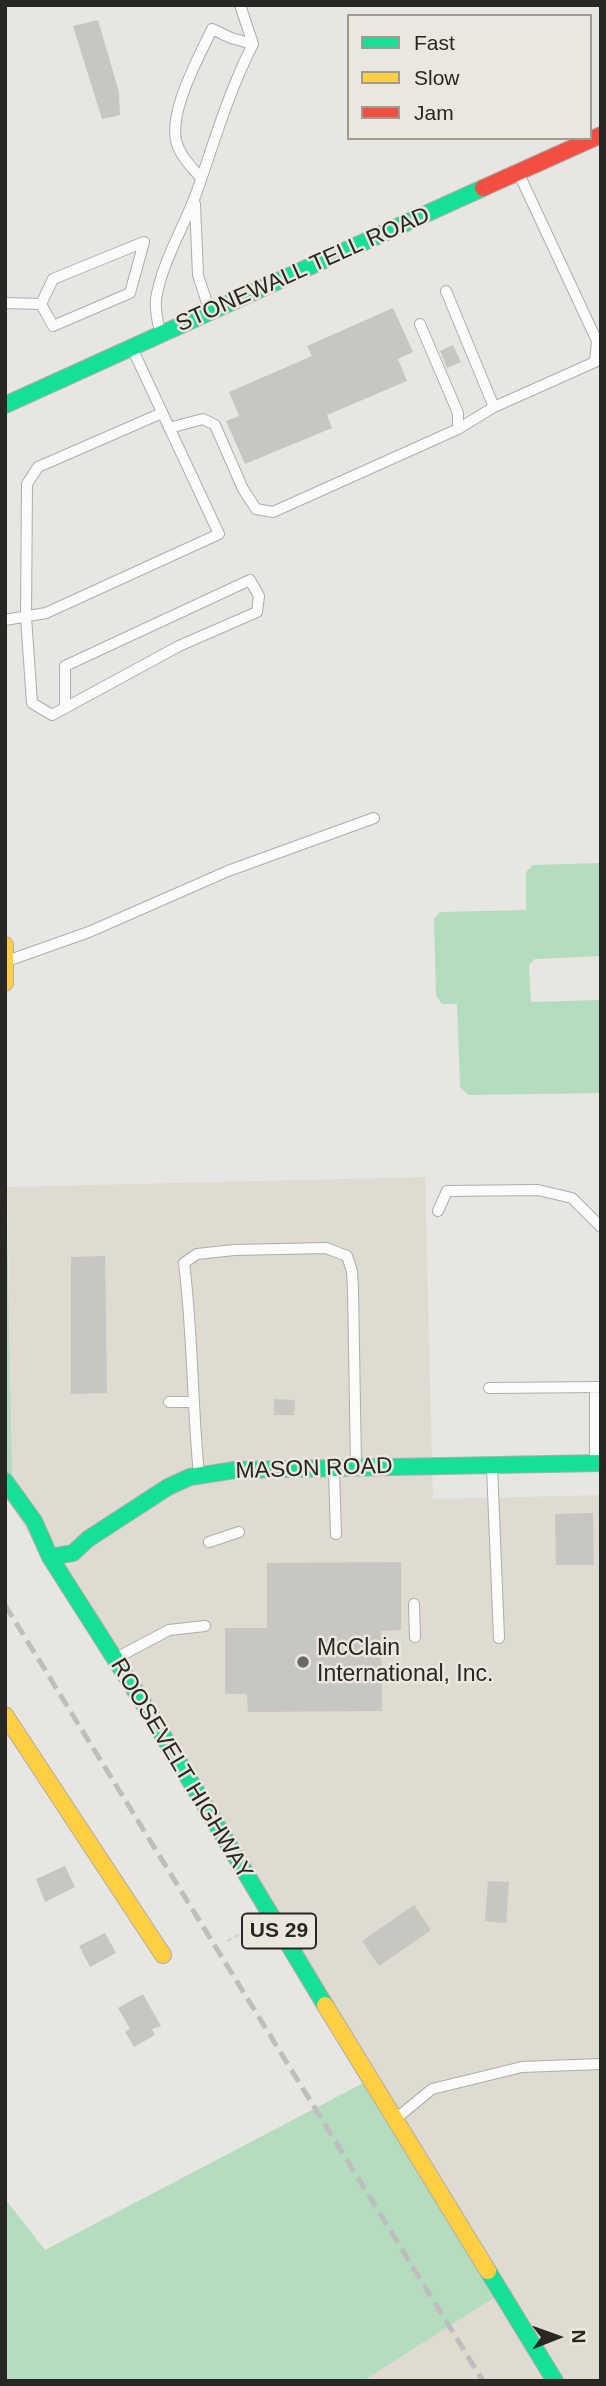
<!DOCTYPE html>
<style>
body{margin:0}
#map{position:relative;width:606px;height:2386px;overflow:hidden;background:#e8e6e2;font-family:Helvetica,sans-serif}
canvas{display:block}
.frame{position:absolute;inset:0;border:7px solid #292724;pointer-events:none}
.legend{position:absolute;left:347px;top:14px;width:245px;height:126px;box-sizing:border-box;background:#ece7de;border:2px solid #9e9a94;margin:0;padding:9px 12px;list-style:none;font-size:21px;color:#292724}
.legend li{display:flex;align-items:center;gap:14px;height:35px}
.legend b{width:35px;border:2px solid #9e9a94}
.north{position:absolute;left:522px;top:2302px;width:70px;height:70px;-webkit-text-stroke:5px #ece7de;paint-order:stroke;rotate:89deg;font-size:19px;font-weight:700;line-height:28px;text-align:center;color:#292724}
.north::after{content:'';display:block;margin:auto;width:24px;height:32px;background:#292724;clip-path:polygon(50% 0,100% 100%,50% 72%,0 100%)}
</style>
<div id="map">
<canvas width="606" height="2386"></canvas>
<div class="frame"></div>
<ul class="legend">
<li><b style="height:9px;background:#16e098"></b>Fast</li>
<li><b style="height:9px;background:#ffcf43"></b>Slow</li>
<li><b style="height:9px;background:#f24e42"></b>Jam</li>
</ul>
<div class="north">N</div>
</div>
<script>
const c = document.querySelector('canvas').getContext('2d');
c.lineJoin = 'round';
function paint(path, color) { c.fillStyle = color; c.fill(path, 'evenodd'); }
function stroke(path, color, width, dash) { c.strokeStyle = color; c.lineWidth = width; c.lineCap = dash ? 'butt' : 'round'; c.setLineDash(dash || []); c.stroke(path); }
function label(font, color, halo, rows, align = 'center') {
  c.font = font + ' Helvetica,sans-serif'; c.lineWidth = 5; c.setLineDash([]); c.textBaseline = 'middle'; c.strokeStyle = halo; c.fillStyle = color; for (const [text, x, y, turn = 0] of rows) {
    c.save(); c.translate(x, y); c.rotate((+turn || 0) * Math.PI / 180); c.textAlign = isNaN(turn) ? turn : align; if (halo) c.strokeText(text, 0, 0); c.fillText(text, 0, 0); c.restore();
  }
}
const built = new Path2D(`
 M 425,1177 L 433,1499 L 601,1495 L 601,2381 L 363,2381 L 497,2295 L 13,1508 L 7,1187 Z`);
const green = new Path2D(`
 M 601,863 L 601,956 L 535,959 L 529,965 L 531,1002 L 601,1000 L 601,1093 L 468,1095 L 460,1087 L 457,1004 L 442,1004 L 436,996 L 434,919 L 440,912 L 526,910 L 526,872 L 533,865 Z
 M 5,1129 L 13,1508 L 5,1497 Z
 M 367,2081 L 498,2295 L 363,2381 L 5,2381 L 5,2199 L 45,2250 Z`);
const building = new Path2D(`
 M 98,20 L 119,92 L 120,115 L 102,119 L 73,26 Z
 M 393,308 L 413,352 L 398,359 L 407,381 L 327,415 L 332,428 L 245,464 L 226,421 L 239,416 L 229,392 L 312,356 L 307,346 Z
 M 453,345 L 461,362 L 447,368 L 440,351 Z
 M 105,1256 L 107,1393 L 71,1394 L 71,1257 Z
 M 274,1399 L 295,1400 L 294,1415 L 274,1415 Z
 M 593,1513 L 594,1565 L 556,1565 L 555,1514 Z
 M 401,1562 L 401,1630 L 381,1631 L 382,1711 L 248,1712 L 247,1694 L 225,1694 L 225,1628 L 267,1628 L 267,1563 Z
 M 65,1866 L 75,1887 L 45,1902 L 36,1879 Z
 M 488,1881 L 509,1882 L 506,1923 L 485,1921 Z
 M 414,1905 L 431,1930 L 379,1966 L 362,1941 Z
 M 105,1933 L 116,1953 L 90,1967 L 79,1946 Z
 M 143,1994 L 161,2026 L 152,2029 L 155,2035 L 134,2047 L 125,2032 L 130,2029 L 118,2008 Z`);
const path = new Path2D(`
 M 227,1941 L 249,1929`);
const lane = new Path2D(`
 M 201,178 C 193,169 183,159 178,147 C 165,117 199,57 212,29 L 231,38 L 253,44
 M 195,204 L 198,275 L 209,309
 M 144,242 L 130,293 L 53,326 L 41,304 L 53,279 Z
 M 446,291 L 494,407
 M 5,303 L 41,304
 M 160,331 C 157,320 155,311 156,299 C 162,262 183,229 196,194 C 214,143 228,93 253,44 L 240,5
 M 169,428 L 203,419 L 215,425 L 243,489 L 256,509 L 273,512 L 458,429 L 458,413 L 420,324
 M 458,429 L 494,407 L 595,362 L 597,341 L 519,174
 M 5,620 L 46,613 L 219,534 L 132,348
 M 65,708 L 65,666 L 250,580 L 259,596 L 257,612 L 179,646 L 52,715 L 32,703 L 26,617 L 27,484 L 38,467 L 162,413
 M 7,961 L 89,932 L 228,871 L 374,818
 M 438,1211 L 447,1191 L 538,1190 L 572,1198 L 601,1227
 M 595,1387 L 595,1460
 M 489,1388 L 601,1387
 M 169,1402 L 193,1402
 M 492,1467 L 499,1638
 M 334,1471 L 336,1534
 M 199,1475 C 192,1404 193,1334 184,1263 L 197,1254 L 234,1250 L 326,1248 L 347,1256 L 352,1271 L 353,1289 L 356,1466
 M 209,1542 L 239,1532
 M 414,1604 L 415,1637
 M 118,1657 L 169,1630 L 205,1626
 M 398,2117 L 432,2089 L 522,2067 L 601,2064`);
const fast = new Path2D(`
 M 5,405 L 483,188
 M 5,1481 L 34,1521 L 50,1557 L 150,1714 L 325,2005
 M 50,1557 L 73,1553 L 88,1539 L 168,1487 L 190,1477 L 235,1470 L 601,1463
 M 488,2271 L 555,2381`);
const slow = new Path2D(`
 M 5,945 L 5,983
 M 5,1715 L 163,1955
 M 325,2005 L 488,2271`);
const jam = new Path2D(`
 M 483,188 L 601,135`);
const rail = new Path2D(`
 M 5,1605 L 483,2381`);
const markers = [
 [303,1662,7,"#6c6a66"]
];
const shields = [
 [279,1931,74]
];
const shieldNames = [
 ["US 29",279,1931]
];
const streetNames = [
 ["STONEWALL TELL ROAD",303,270,-24],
 ["MASON ROAD",314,1469,-2],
 ["ROOSEVELT HIGHWAY",181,1769,59]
];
const poiNames = [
 ["McClain",317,1649],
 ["International, Inc.",317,1675]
];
paint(built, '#e0dbd1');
paint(green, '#b4dcbe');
paint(building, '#c8c6c2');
stroke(lane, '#afada9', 12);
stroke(fast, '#afada9', 18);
stroke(slow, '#afada9', 18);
stroke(jam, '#afada9', 18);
stroke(path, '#d1d0ce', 2.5, [5, 3.5]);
stroke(lane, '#fcfbfb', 10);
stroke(fast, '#16e098', 16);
stroke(slow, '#ffcf43', 16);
stroke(jam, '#f24e42', 16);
stroke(rail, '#bebebd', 5, [14, 7]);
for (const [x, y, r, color] of markers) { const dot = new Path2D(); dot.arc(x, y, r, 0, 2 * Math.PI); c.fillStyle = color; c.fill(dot); stroke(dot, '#ece7de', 2.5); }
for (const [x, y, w] of shields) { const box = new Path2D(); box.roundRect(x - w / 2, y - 17.5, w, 35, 5); c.fillStyle = '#ece7de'; c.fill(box); stroke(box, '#292724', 2); }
label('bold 21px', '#292724', null, shieldNames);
label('23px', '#292724', '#ece7de', streetNames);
label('23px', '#292724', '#ece7de', poiNames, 'left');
</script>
